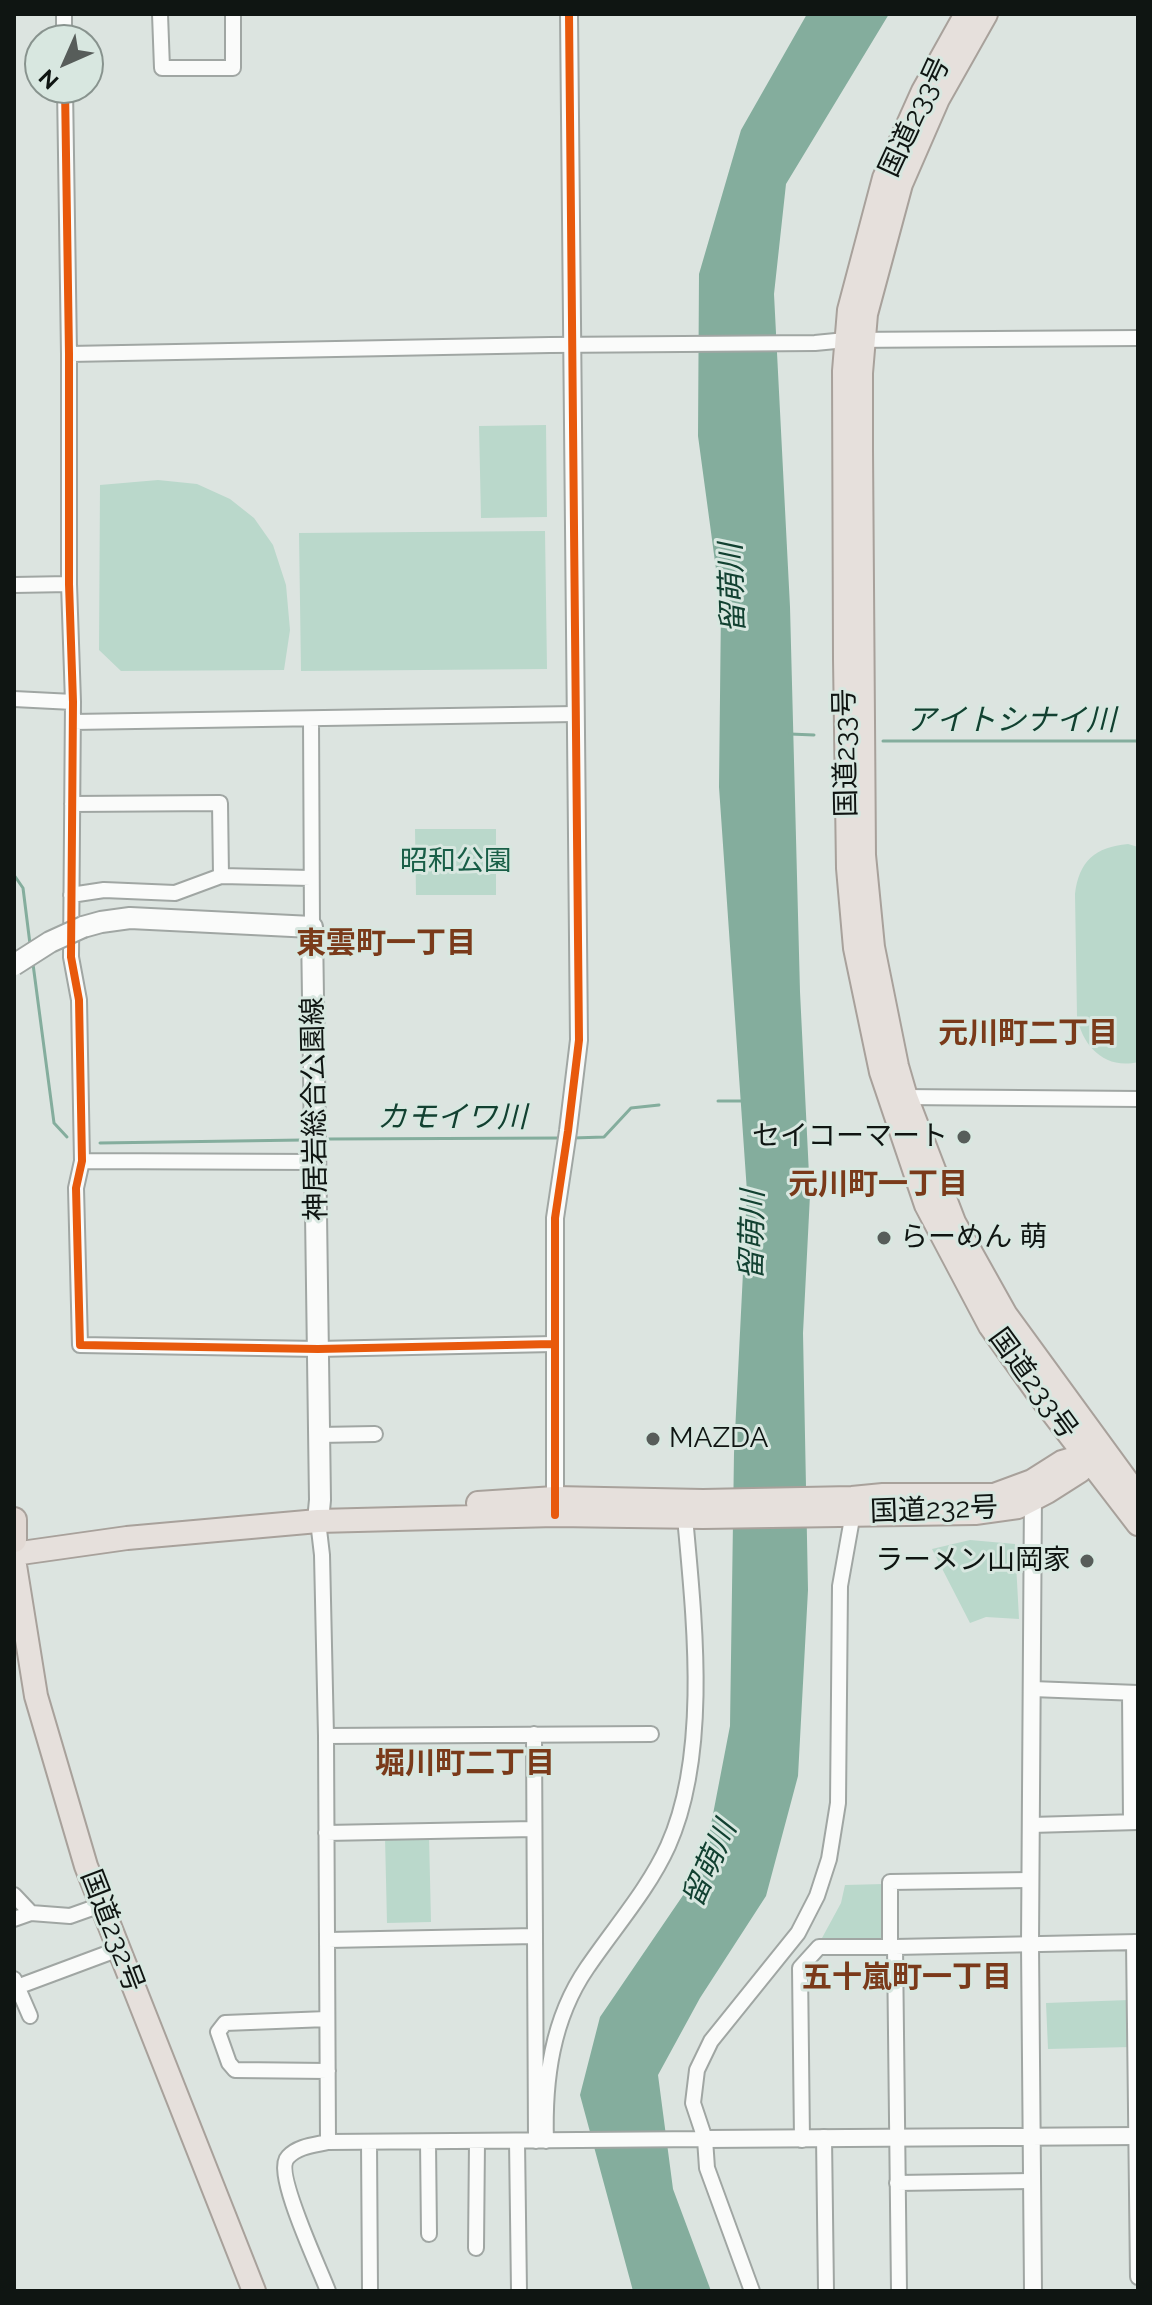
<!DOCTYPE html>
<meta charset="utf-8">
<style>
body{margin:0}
#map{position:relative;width:1152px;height:2305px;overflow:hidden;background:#dce4e0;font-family:Raleway,sans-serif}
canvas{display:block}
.frame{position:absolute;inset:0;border:16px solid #0f1512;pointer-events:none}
.north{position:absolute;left:24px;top:24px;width:80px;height:80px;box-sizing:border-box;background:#d8e7e0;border:2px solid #88938e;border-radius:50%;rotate:225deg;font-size:22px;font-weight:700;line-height:32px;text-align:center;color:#0f1512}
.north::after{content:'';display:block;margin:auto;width:28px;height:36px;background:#575d5a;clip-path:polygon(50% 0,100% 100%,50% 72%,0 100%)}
</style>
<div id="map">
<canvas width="1152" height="2305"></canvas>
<div class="frame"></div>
<div class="north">N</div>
</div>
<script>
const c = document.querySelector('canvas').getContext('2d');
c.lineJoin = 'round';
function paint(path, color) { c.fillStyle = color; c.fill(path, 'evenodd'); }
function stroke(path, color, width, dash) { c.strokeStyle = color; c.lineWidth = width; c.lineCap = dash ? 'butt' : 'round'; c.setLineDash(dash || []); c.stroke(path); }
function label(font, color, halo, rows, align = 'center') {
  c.font = font + ' Raleway,"Noto Sans JP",sans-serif'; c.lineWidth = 6; c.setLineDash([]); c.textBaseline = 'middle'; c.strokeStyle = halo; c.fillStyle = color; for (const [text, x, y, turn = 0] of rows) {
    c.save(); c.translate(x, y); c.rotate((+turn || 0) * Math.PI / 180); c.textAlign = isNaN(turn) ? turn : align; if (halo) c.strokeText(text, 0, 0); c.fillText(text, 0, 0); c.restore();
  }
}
const green = new Path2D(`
 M 546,425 L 547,517 L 481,518 L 479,426 Z
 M 158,480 L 197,484 L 230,499 L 254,518 L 273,545 L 286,585 L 290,630 L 284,670 L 121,671 L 99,650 L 100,485 Z
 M 545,531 L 547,669 L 301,671 L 299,533 Z
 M 415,829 L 496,829 L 496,895 L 416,895 Z
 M 1128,844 L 1138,847 L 1138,1062 C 1105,1070 1082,1046 1077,1016 L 1075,894 C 1079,861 1095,847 1128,844 Z
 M 970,1540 L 1015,1544 L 1019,1619 L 986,1617 L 970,1623 L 932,1549 Z
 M 429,1836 L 431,1922 L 387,1923 L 385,1837 Z
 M 884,1884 L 884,1939 L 822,1938 L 841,1903 L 845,1885 Z
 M 1129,2000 L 1130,2047 L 1048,2049 L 1046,2003 Z`);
const water = new Path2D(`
 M 807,14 L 889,14 L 786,184 L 774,294 L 790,607 L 800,992 L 810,1195 L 803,1333 L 808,1590 L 798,1776 L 766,1896 L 700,1998 L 658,2075 L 673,2189 L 711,2291 L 633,2291 L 580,2095 L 600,2017 L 703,1866 L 730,1726 L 734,1453 L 747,1192 L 719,787 L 721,606 L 698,436 L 699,274 L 741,130 Z`);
const stream = new Path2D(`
 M 790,734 L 814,735
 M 883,741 L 1138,741
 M 14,875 L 23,888 L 30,944
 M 33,964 L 54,1123 L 67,1137
 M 718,1101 L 742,1101
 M 573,1138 L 604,1137 L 631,1108 L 659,1105
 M 329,1139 L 561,1138
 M 100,1143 L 303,1140`);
const minor = new Path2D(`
 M 64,14 L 64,40
 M 160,14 L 162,68 L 233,68 L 233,14
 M 65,88 L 69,354 L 69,584 L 73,702 L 71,957 L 79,1000 L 82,1161 L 76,1188 L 80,1345 L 318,1349 L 553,1344
 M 69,354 L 550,345 L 815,343 L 846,340 L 1138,338
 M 14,585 L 69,584
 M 14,699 L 73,702
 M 311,719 L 312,927
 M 73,722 L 575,714
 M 72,804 L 220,803 L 221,876
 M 71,895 L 104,890 L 175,893 L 221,876 L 311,878
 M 902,1097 L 1138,1099
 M 82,1161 L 315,1162
 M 319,1435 L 375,1434
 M 318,1521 L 322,1555 L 326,1736 L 328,2142
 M 1032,1689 L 1138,1693
 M 1130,1693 L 1131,1822
 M 534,1734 L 536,2141
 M 326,1736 L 651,1734
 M 1031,1825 L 1138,1822
 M 326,1833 L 534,1829
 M 14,1895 L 31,1913
 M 14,1919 L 31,1913 L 70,1916 L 101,1905
 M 328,1940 L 535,1936
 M 1134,1942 L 1138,2277
 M 890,1947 L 890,1882 L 1030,1880
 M 895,1947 L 899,2291
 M 14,1979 L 30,2016
 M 17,1987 L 119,1949
 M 327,2019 L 225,2023 L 218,2032 L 229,2063 L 235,2070 L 328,2071
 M 824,2137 L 826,2291
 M 802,2140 L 800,1968 L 819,1947 L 895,1947 L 1138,1942
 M 517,2141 L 519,2291
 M 546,2141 C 544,2080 552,2019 587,1968 C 614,1928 648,1890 668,1846 C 710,1753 694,1617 685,1517
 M 369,2142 L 370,2291
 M 428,2142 L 429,2234
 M 897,2183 L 1031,2181
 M 476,2248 L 477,2142
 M 328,2291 C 320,2269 273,2172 288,2157 C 298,2146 315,2145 328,2142 L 705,2139
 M 752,2291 L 707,2168 L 705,2139 L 693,2103 L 697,2070 L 711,2041 L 798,1933 L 817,1896 L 829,1859 L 838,1803 L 840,1586 L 853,1513`);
const tertiary = new Path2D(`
 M 1033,1491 L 1030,1944 L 1033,2291
 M 555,1507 L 555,1218 L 568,1131 L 579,1040 L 569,14
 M 705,2139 L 1138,2136`);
const secondary = new Path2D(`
 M 83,927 L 101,922 L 130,918 L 312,927 L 320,1500 L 318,1521`);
const trunk = new Path2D(`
 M 966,14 L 923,91 L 884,178 L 849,310 L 844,371 L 845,659 L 848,868 L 855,948 L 881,1072 L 926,1205 L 990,1326 L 1039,1395 L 1138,1524
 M 986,14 L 938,99 L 901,184 L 866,314 L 861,373 L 861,450 L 864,855 L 873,947 L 897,1066 L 906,1097 L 954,1222 L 1006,1315 L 1138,1496
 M 478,1503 L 555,1498 L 703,1501 L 852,1498 L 883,1495 L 994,1495 L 1032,1481 L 1062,1462 L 1072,1459 L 1088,1457 L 1098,1460
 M 14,1554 L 127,1538 L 318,1521 L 555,1515 L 703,1517 L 975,1513 L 1018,1507 L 1047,1492 L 1080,1471 L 1085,1465 L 1091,1445
 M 14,1559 L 36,1696 L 86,1866 L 254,2291`);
const motorway = new Path2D(`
 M 14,1520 L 14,1540`);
const secondaryBridge = new Path2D(`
 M 14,965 L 50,942 L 83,927`);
const cycleway = new Path2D(`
 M 65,88 L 69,354 L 69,584 L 73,702 L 71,957 L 79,1000 L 82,1161 L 76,1188 L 80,1345 L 318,1349 L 553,1344
 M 555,1515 L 555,1218 L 568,1131 L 579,1040 L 569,14`);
const markers = [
 [964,1137,8,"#575d5a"],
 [884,1238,8,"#575d5a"],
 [653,1439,8,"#575d5a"],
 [1087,1561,8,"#575d5a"]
];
const streetNames = [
 ["国道233号",915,117,-65],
 ["国道233号",846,753,-91],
 ["神居岩総合公園線",315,1109,-91],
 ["国道233号",1033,1384,54],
 ["国道232号",934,1510,-2],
 ["国道232号",112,1931,69]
];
const parkNames = [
 ["昭和公園",456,862]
];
const poiNames = [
 ["セイコーマート",948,1137],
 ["らーめん 萌",900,1238,"left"],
 ["MAZDA",669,1439,"left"],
 ["ラーメン山岡家",1071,1561]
];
const waterNames = [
 ["留萌川",733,588,-92],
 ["アイトシナイ川",1011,721],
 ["カモイワ川",452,1118],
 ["留萌川",753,1235,-89],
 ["留萌川",710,1864,-66]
];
const neighbourhoodNames = [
 ["東雲町一丁目",386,944],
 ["元川町二丁目",1028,1034],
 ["元川町一丁目",878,1185],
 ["堀川町二丁目",465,1764],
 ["五十嵐町一丁目",907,1978]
];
paint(green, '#bad8cb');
paint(water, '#84ad9d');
stroke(stream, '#84ad9d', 3);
stroke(minor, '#a0a6a3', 18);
stroke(tertiary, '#a0a6a3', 20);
stroke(secondary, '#a0a6a3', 24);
stroke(trunk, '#a8a19b', 26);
stroke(motorway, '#a8a19b', 28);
stroke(minor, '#fafbfa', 14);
stroke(tertiary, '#fafbfa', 16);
stroke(secondary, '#fafbfa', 20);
stroke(trunk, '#e6e0dc', 22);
stroke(motorway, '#e2d9d4', 24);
stroke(secondaryBridge, '#a0a6a3', 24, []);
stroke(secondaryBridge, '#fafbfa', 20);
stroke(cycleway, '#e8590c', 8);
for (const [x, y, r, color] of markers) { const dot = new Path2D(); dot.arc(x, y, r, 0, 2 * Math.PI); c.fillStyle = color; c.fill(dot); stroke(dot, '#d8e7e0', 3); }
label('28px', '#0f1512', '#d8e7e0', streetNames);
label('28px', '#195e47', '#d8e7e0', parkNames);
label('28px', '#0f1512', '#d8e7e0', poiNames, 'right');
label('italic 30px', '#124131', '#d8e7e0', waterNames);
label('bold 30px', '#7a3a1a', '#d8e7e0', neighbourhoodNames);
</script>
